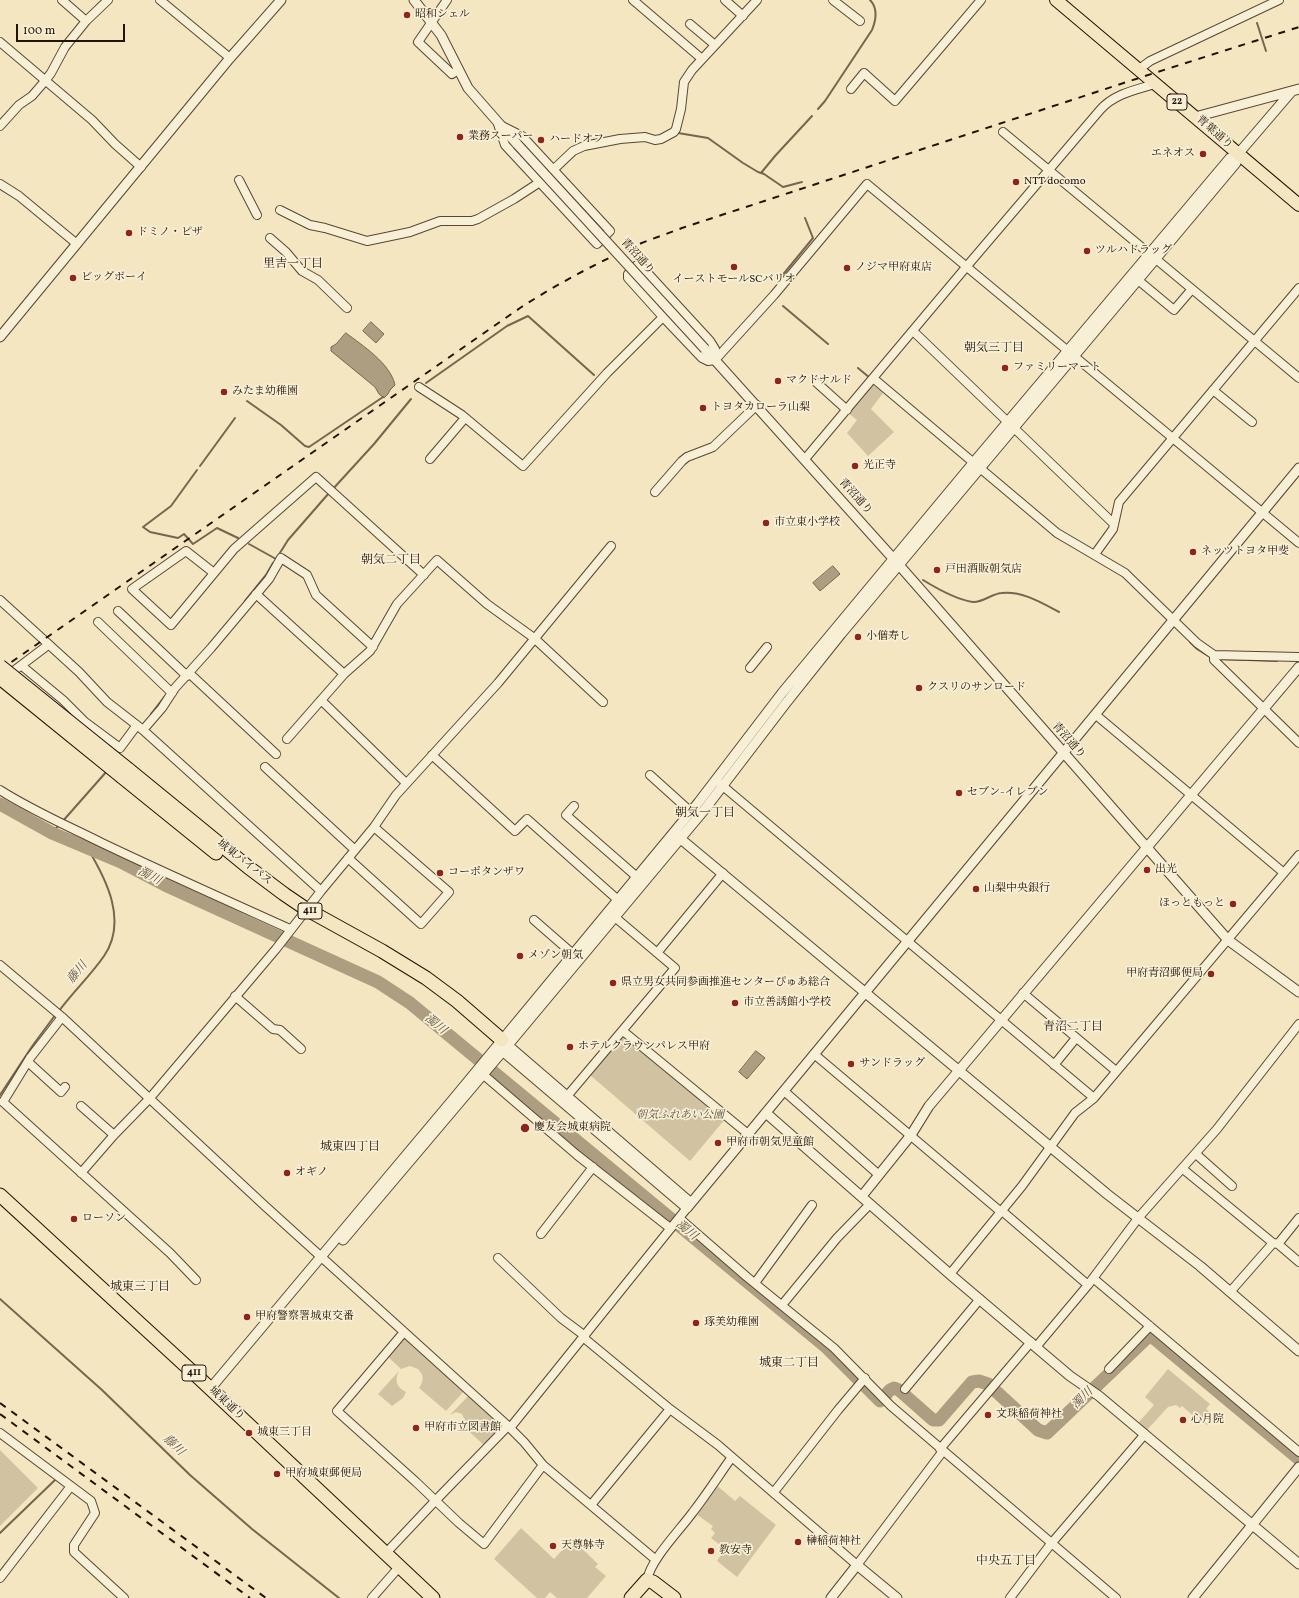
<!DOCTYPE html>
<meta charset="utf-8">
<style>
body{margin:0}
#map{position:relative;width:1299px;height:1598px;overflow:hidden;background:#f5e6c2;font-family:Vollkorn,serif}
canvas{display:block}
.scale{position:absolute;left:16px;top:24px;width:109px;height:18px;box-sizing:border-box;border:2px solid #221202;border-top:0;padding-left:5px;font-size:12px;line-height:14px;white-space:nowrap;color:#221202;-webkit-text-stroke:3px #f8efd7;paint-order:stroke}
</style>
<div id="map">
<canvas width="1299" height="1598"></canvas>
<div class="scale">100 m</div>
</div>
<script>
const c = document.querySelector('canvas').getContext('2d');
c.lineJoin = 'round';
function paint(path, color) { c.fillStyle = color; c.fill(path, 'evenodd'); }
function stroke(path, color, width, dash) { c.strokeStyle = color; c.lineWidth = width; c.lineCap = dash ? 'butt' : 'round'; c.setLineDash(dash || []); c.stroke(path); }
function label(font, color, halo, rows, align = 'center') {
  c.font = font + ' Vollkorn,"Noto Serif JP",serif'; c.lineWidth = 3.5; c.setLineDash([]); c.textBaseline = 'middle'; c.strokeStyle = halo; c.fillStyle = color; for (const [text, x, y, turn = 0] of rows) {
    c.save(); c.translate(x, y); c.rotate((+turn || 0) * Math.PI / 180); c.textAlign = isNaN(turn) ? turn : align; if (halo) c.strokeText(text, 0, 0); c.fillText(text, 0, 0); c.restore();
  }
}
const green = new Path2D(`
 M 872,384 L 883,393 L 871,409 L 894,432 L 868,456 L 847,433 L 857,420 L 848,413 Z
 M 622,1036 L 726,1118 L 690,1161 L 590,1075 Z
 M 404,1332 L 466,1389 L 446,1411 L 419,1388 C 424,1381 424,1375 418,1369 L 410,1366 L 401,1369 L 386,1355 Z
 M 1168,1369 L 1210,1404 L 1206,1409 L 1215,1416 L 1207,1425 L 1199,1418 L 1197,1419 L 1182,1406 L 1180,1408 L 1176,1405 L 1168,1407 L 1147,1430 L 1138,1423 L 1154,1405 L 1145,1397 Z
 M 399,1371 C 394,1380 397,1388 406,1392 L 403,1398 L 392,1406 L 378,1394 Z
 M 471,1393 L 508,1426 L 486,1447 L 463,1426 L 465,1420 L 462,1414 L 456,1412 L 450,1415 Z
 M 0,1450 L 38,1488 L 0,1526 Z
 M 714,1483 L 735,1501 L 740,1496 L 776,1525 L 737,1577 L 717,1561 L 725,1549 L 711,1538 L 715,1533 L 711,1529 L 713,1526 L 693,1512 Z
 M 521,1528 L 554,1559 L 565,1547 L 576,1543 L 598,1564 L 595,1567 L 606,1576 L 587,1598 L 557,1598 L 550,1592 L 545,1598 L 537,1598 L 494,1559 Z`);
const water = new Path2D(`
 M 371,322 L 384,334 L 376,343 L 363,331 Z
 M 346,333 C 363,346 390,363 395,385 L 390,390 L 388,394 L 384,398 L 379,394 L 375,387 L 331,351 L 331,347 L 336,344 Z
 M 833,566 L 840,574 L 820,591 L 813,583 Z
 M 756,1051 L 765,1058 L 747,1079 L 739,1072 Z`);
const stream = new Path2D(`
 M 1257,23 L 1266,51
 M 818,109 L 825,101 L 872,30 C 876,20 878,8 870,0
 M 678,133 L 708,138 L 743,163 L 758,172 L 764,174 L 783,187 L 802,182
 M 761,173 L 775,156 L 812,116
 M 781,277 L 813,238 L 805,218
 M 783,306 L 828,344
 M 858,368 L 870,378
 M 426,383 L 507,326 L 528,316 L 594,375
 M 247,401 L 281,425 L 305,446 L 309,447 L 383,397
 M 200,466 L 235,418
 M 197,470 L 171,506 L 143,527 L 150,532 L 178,538 L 184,534 L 193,544 L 217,528 L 238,538
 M 332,490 L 374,444 L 411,399
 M 1053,535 L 1063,541
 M 249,544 L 276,559
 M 278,556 L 288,540 L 329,493
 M 923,580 C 936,588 958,600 973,602 C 982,603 993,593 1002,593 C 1023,591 1042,603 1059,612
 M 245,601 L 266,575 L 273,563
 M 1190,642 L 1197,649 L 1210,657
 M 1217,659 L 1277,661
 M 151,714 L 165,696
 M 62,822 L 107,771
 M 52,833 L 59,825
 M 59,1011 C 73,992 91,975 104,956 C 128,921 106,879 88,849
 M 0,1095 L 33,1045 L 56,1014
 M 0,1299 L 102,1390 L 190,1475 L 252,1529 L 339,1598
 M 0,1533 L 55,1480`);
const river = new Path2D(`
 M 0,804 L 52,833 L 121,862 L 165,885 L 378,982 L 410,1003 L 826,1347 L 880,1401 L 890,1390 L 894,1388 L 899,1390 L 933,1420 L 939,1420 L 972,1382 L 979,1381 L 988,1384 L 1038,1430 L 1047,1433 L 1150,1335 L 1299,1459`);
const minor = new Path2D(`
 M 62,0 L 86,21
 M 160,0 L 230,58
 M 447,0 L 418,42 L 452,74 L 458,70
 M 633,0 L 702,59
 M 725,0 L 743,16
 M 833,0 L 860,21
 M 690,24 L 715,45
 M 0,42 L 92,120 L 115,144 L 141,167
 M 1138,70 L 1150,61 L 1279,0
 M 851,89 L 864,73 L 895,101 L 981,0
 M 498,124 L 522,136 L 610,231 L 597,244 L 505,145 Z
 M 0,126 L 19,105 L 32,96 L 45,81 L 51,73 L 65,47 L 86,21 L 108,0
 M 1003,132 L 1299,378
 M 553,170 L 573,151 L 584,146 L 620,139 L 645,137 L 655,140 L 661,139 L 674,132 L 676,129 L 681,109 L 684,82 L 692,70 L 757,0
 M 239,180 L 257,215
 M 0,184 L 19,196 L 77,244
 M 280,210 L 310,225 L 325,228 L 367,241 L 410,232 L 440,221 L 472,221 L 478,219 L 514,199 L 540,182
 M 270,238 L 286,252 L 302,271 L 318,280 L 347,308
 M 1138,280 L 1174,310 L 1192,289
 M 663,317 L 628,278 L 628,274 L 637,265 L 641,266 L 710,341 L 715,349 L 715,360
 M 913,331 L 1114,524
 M 873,378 L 1057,533 L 1125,573 L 1197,643 L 1214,655 L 1214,660 L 1299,743
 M 817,383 L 847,410
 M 419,387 L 462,415 L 523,466 L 607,373 L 663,317 L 702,358 L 708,361 L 715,360 L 774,295 L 867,184 L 1299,543
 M 1213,390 L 1252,422
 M 430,459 L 465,418
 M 805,459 L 967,266 L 1100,110 C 1114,94 1135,90 1155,84
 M 655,492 L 682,461 L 687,457 L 713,447 L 757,405
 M 1095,554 L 1113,529 L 1119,502 L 1299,288
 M 214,573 L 186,551 L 132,589 L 171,625 L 234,549 L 316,477 L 424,575
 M 256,594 L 344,674
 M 0,600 L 79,672 L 107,702 L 143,730 L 321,891
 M 118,611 L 187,676
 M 98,622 L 172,693
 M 1214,655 L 1299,657
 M 22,666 L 63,700 L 85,722 L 120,748 L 137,725
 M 750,668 L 767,647
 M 189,673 L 276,754
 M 7,676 L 48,645
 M 321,700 L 406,783
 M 1096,715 L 1284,873
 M 143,730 L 162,708 L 175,688 L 211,648 L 269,579 L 281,558 L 307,575 L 316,595 L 373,647
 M 287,739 L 344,674 L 370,651 L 397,604 L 437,560 L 487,604 L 534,638 L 603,702
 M 432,755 L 515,831 L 527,819 L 618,900
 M 265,767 L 355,850
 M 650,775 L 691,812
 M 718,782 L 1094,1098
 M 0,790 C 33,811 68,826 102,843 C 165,873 228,901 290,929
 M 574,806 L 566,815 L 637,877
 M 348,858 L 421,924 L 449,892 L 374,827
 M 534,920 L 573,954
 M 657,953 L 723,873
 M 0,965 L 62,1017 L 265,1206 L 508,1426 L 524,1442 L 543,1465 L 656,1560
 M 1023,993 L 1116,1071
 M 235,996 L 273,1029 L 280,1030 L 301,1049
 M 62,1017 L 30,1058 L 3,1102 L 170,1253 L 196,1280
 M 623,1031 L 748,1134
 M 814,1054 L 1001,1212
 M 28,1062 L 61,1092 L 65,1087
 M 1054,1065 L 1076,1038
 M 479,1071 L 577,1155 L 670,1228
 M 784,1091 L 879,1175
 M 563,1101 L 675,968 L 610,913
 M 81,1106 L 114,1135
 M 1196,1154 L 1232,1186
 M 1183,1169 L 1273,1243 L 1278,1244 L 1299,1262
 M 81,1173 L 114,1135 L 150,1098 L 276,949 L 321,891 L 374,827 L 396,795 L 498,683 L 611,546
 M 1002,1211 L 1088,1285
 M 679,1218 L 747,1277 L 834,1348 L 891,1406 L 1116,1598
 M 541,1234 L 593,1167
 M 1278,1244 L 1299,1218
 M 498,1258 L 561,1318 L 585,1336
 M 950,1274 L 1022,1186 L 1075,1113 L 1094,1098 L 1299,855
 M 1093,1278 L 1299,1452
 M 755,1283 L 812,1205
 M 1230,1292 L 1273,1243
 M 782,1305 L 837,1238 L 870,1204
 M 404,1332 L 337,1411 L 416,1482 L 459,1523 L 484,1544 L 543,1465
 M 584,1338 L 670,1409 L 718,1445 L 857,1565 L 943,1451
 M 1036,1347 L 1088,1285 L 1139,1217 L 1217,1129 L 1299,1024
 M 1109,1369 L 1150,1326
 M 905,1389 L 980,1299
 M 510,1428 L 687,1208
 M 0,1433 L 91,1501 L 95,1513 L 74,1545 L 74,1552 L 124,1598
 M 940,1449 L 1031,1342
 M 774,1492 L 838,1410 L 865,1378
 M 591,1505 L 670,1409
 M 386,1553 L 436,1500 L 508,1426
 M 0,1578 L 71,1486
 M 647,1580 C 651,1559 680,1530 693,1512 C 707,1494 719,1475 732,1457
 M 372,1598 L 400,1566
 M 1010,1598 L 1050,1545 L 1145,1434`);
const tertiary = new Path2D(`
 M 414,0 L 441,35 L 468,88 L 517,144
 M 1195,117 L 1299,89
 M 0,337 L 230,58 L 281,0
 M 705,349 L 899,565 L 1228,940 L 1299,992
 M 676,835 L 1107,1194 L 1200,1266 L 1299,1351
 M 504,1042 L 691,1203
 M 499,1048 L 687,1208 L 1299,468
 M 766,1113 L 952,1276 L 1070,1376 L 1099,1396 L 1299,1564
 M 862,1196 L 911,1135 L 929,1106 L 1299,667
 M 343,1240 L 508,1045 L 705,809 L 786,703 L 841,634 L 1236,163 L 1238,154
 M 210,1389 L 455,1097 L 698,803 L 782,693 L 974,462 L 1230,158 L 1238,154 L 1292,91
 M 831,1598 L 857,1565 L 897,1598
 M 1193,1598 L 1299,1467`);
const primary = new Path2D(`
 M 1056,0 L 1299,205`);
const trunk = new Path2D(`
 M 128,769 L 248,867 L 284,894 L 306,909 L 382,951 L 426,978 L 457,1001 L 502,1040
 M 122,777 L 216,853
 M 0,1195 L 199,1378 L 433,1598
 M 631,1598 L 647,1580 L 653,1582 L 674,1598`);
const rail = new Path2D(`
 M 0,670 L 520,308 C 554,286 591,266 628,249 C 645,241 664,235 682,228 L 1145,76 L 1299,27
 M 0,1403 L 266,1598
 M 0,1414 L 250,1598`);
const tertiaryBridge = new Path2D(`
 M 517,144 L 705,349`);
const trunkBridge = new Path2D(`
 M 0,666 L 128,769
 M 0,678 L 122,777`);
const markers = [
 [407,15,4,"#8f2418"],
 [460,137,4,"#8f2418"],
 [541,140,4,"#8f2418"],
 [1203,154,4,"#8f2418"],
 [1016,182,4,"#8f2418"],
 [129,233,4,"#8f2418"],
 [1087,251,4,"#8f2418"],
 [734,267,4,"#8f2418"],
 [847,268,4,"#8f2418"],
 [73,278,4,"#8f2418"],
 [1005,368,4,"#8f2418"],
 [778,381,4,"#8f2418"],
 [224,392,4,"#8f2418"],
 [703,408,4,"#8f2418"],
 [855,466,4,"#8f2418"],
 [766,523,4,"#8f2418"],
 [1193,552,4,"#8f2418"],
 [937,570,4,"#8f2418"],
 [858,637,4,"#8f2418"],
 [919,688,4,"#8f2418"],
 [959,793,4,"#8f2418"],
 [1147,870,4,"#8f2418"],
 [440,873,4,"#8f2418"],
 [976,889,4,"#8f2418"],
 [1233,904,4,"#8f2418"],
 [520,956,4,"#8f2418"],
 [1211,974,4,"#8f2418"],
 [613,983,4,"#8f2418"],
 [735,1003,4,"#8f2418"],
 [570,1047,4,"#8f2418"],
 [851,1064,4,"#8f2418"],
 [525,1128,5,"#8f2418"],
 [718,1143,4,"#8f2418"],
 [287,1173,4,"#8f2418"],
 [74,1219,4,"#8f2418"],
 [247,1317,4,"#8f2418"],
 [696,1323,4,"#8f2418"],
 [988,1415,4,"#8f2418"],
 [1183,1420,4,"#8f2418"],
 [416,1428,4,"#8f2418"],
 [249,1433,4,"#8f2418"],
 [277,1474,4,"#8f2418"],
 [798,1542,4,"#8f2418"],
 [553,1546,4,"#8f2418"],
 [711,1551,4,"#8f2418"]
];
const shields = [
 [1177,102,20],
 [310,911,24],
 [194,1373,24]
];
const shieldNames = [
 ["22",1177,102],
 ["411",310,911],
 ["411",194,1373]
];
const poiNames = [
 ["昭和シェル",415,15],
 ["業務スーパー",468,137],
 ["ハードオフ",549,140],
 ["エネオス",1195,154,"right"],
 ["NTT docomo",1024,182],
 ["ドミノ・ピザ",137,233],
 ["ツルハドラッグ",1095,251],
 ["ノジマ甲府東店",855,268],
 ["ビッグボーイ",81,278],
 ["イーストモールSCバリオ",734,280,"center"],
 ["ファミリーマート",1013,368],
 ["マクドナルド",786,381],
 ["みたま幼稚園",232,392],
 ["トヨタカローラ山梨",711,408],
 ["光正寺",863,466],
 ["市立東小学校",774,523],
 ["ネッツトヨタ甲斐",1201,552],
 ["戸田酒販朝気店",945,570],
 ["小僧寿し",866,637],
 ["クスリのサンロード",927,688],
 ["セブン-イレブン",967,793],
 ["出光",1155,870],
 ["コーポタンザワ",448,873],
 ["山梨中央銀行",984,889],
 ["ほっともっと",1225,904,"right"],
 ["メゾン朝気",528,956],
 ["甲府青沼郵便局",1203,974,"right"],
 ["県立男女共同参画推進センターぴゅあ総合",621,983],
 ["市立善誘館小学校",743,1003],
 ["ホテルクラウンパレス甲府",578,1047],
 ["サンドラッグ",859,1064],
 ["慶友会城東病院",534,1128],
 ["甲府市朝気児童館",726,1143],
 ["オギノ",295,1173],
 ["ローソン",82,1219],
 ["甲府警察署城東交番",255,1317],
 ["琢美幼稚園",704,1323],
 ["文珠稲荷神社",996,1415],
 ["心月院",1191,1420],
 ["甲府市立図書館",424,1428],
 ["城東三丁目",257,1433],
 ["甲府城東郵便局",285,1474],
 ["榊稲荷神社",806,1542],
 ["天尊躰寺",561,1546],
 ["教安寺",719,1551]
];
const streetNames = [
 ["青葉通り",1214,133,41],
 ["青沼通り",637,257,48],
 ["青沼通り",855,497,48],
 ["青沼通り",1068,741,49],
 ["城東バイパス",244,863,38],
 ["城東通り",226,1404,43]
];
const parkNames = [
 ["朝気ふれあい公園",680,1116]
];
const neighbourhoodNames = [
 ["里吉一丁目",293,265],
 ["朝気三丁目",994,349],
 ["朝気二丁目",391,561],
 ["朝気一丁目",705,814],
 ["青沼二丁目",1073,1028],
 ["城東四丁目",350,1148],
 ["城東三丁目",140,1288],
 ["城東二丁目",789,1364],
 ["中央五丁目",1006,1562]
];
const waterNames = [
 ["濁川",149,877,28],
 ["藤川",78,973,-51],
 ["濁川",435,1025,39],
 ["濁川",686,1231,39],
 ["濁川",1083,1399,-44],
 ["藤川",173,1446,44]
];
paint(green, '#d1c2a1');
paint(water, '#ad9e81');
stroke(water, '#75664e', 1);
stroke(stream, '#75664e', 2);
stroke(river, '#ad9e81', 13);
stroke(minor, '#574732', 10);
stroke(tertiary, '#574732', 11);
stroke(primary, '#221202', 14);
stroke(trunk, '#221202', 15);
stroke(minor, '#f8efd7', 8);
stroke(tertiary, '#f8efd7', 9);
stroke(primary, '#f5e6c2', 12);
stroke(trunk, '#f5e6c2', 13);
stroke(rail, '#221202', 2, [7, 7]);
stroke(tertiaryBridge, '#574732', 11, []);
stroke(trunkBridge, '#221202', 15, []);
stroke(tertiaryBridge, '#f8efd7', 9);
stroke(trunkBridge, '#f5e6c2', 13);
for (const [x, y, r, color] of markers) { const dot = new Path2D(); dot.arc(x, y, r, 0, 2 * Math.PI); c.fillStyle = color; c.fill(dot); stroke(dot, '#f8efd7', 1.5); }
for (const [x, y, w] of shields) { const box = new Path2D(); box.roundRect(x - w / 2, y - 8, w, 16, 3); c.fillStyle = '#f8efd7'; c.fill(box); stroke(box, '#221202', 1); }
label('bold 10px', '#221202', null, shieldNames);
label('11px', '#221202', '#f8efd7', poiNames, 'left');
label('11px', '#221202', '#f8efd7', streetNames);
label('italic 11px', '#5f503a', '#f8efd7', parkNames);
label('12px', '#221202', '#f8efd7', neighbourhoodNames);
label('italic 12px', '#61513b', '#f8efd7', waterNames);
</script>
